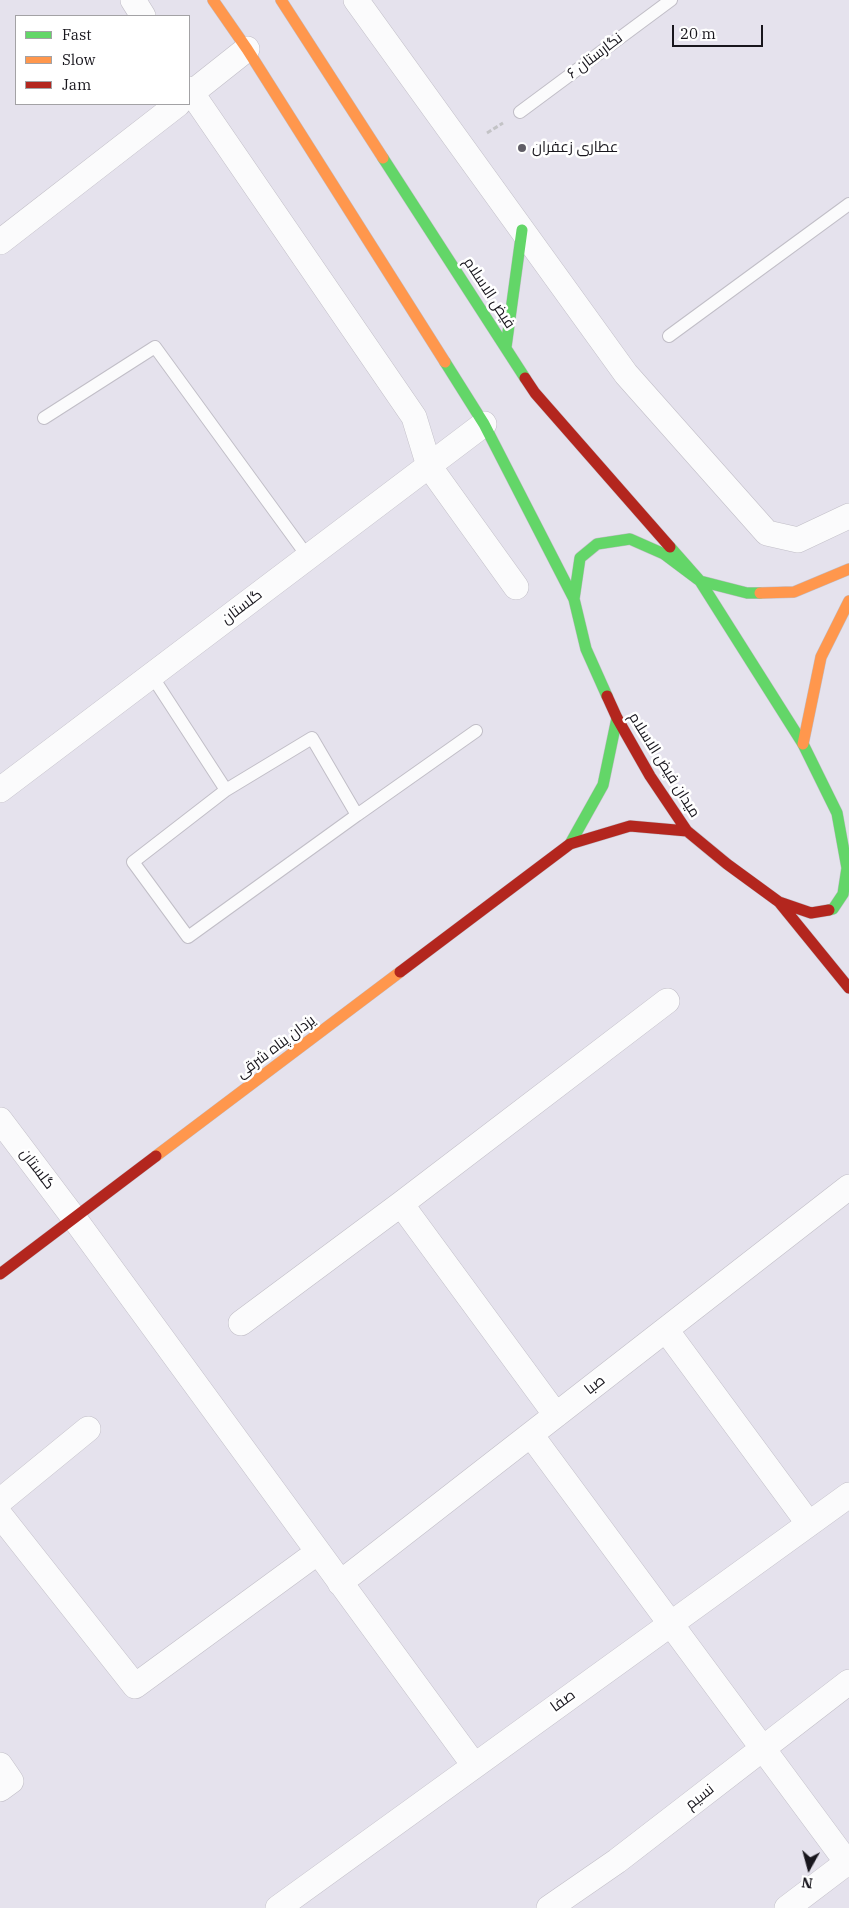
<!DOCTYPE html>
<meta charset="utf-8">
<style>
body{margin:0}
#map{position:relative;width:849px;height:1908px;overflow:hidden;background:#e5e2ed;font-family:"IBM Plex Serif",serif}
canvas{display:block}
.legend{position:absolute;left:15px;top:15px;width:175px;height:90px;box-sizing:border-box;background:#fff;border:1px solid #a3a2a5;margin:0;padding:6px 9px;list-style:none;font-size:15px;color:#18161d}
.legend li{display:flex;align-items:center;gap:10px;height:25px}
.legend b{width:25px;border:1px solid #a3a2a5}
.north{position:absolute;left:784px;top:1843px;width:50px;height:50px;-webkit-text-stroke:4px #fff;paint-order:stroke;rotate:187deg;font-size:14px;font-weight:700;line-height:20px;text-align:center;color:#18161d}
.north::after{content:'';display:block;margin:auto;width:18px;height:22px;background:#18161d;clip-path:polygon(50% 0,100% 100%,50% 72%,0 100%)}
.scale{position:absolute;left:672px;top:25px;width:91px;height:22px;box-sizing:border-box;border:2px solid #18161d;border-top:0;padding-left:6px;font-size:15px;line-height:18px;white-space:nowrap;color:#18161d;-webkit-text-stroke:4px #fff;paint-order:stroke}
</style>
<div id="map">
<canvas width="849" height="1908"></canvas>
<ul class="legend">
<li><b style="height:6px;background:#63d668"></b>Fast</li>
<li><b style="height:6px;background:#ff974d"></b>Slow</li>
<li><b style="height:6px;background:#b3261e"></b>Jam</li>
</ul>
<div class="north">N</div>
<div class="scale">20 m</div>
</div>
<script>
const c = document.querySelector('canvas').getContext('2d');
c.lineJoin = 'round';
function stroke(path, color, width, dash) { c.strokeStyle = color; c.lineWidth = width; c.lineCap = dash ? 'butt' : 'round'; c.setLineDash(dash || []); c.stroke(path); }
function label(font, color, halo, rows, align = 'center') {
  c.font = font + ' "IBM Plex Serif",Cairo,serif'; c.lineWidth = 5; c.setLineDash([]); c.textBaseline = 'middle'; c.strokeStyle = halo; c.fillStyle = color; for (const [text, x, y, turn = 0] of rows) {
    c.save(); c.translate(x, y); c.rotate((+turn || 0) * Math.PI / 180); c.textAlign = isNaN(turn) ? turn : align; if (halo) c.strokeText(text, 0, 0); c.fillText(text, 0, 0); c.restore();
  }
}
const path = new Path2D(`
 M 487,133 L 503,123`);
const lane = new Path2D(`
 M 520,112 L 671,0
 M 669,336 L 849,204
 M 44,418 L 155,347 L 308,557
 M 152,676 L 226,790 L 133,862 L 188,937 L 357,815 L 312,738 L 226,790
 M 357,815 L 476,731`);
const street = new Path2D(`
 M 133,0 L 143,16
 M 356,0 L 626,374 L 767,533 L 798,540 L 849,516
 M 189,89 L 414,417 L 429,466 L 516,587
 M 189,95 L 247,49
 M 0,242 L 178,104
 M 0,790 L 484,424
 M 0,1120 L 74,1218 L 474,1765
 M 401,1204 L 556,1415
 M 241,1323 L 401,1204 L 667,1001
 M 666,1330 L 809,1524
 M 531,1435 L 849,1865
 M 0,1501 L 88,1429
 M 0,1515 L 135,1686 L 318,1552
 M 340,1583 L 849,1187
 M 0,1765 L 11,1781 L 0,1789
 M 278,1908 L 849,1495
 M 549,1908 L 617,1861 L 849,1682
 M 787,1908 L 849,1861`);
const fast = new Path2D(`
 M 383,158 L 525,378
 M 506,347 L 522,230
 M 445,362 L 484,424 L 574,599
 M 670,547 L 700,581 L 803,744 L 837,813 L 847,868 L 843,894 L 833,909 L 829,910
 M 607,696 L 586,649 L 574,599 L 580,558 L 597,544 L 630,539 L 664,554 L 700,581 L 747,593 L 760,593
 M 570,844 L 603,785 L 617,718`);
const slow = new Path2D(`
 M 213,0 L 247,49 L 445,362
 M 281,0 L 383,158
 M 760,593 L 794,592 L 849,569
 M 803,744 L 821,657 L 849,601
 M 156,1156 L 400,972`);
const jam = new Path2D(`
 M 525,378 L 535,393 L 670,547
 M 607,696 L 617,718 L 650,776 L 687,831 L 727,864 L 779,902 L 811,913 L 829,910
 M 779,902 L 849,988
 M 400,972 L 570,844 L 630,826 L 687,831
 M 0,1274 L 156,1156`);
const markers = [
 [522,148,5,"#605d66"]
];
const streetNames = [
 ["نگارستان ۶",595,56,-37],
 ["فیض الاسلام",489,293,57],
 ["گلستان",242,607,-37],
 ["میدان فیض الاسلام",664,765,58],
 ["یزدان پناه شرقی",276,1047,-37],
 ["گلستان",37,1169,53],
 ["صبا",595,1385,-38],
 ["صفا",563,1701,-36],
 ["نسیم",700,1797,-38]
];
const poiNames = [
 ["عطاری زعفران",532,148]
];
stroke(lane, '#c1bec7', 14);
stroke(street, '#c1bec7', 26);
stroke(fast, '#c1bec7', 12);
stroke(slow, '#c1bec7', 12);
stroke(jam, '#c1bec7', 12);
stroke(path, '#c3c3c6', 3, [5, 2.5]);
stroke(lane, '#fbfbfc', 12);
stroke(street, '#fbfbfc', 25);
stroke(fast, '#63d668', 11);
stroke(slow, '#ff974d', 11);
stroke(jam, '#b3261e', 11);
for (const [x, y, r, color] of markers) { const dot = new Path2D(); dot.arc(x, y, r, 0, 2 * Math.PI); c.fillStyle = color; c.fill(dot); stroke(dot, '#fff', 2); }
label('15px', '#18161d', '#fff', streetNames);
label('15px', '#18161d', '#fff', poiNames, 'left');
</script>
